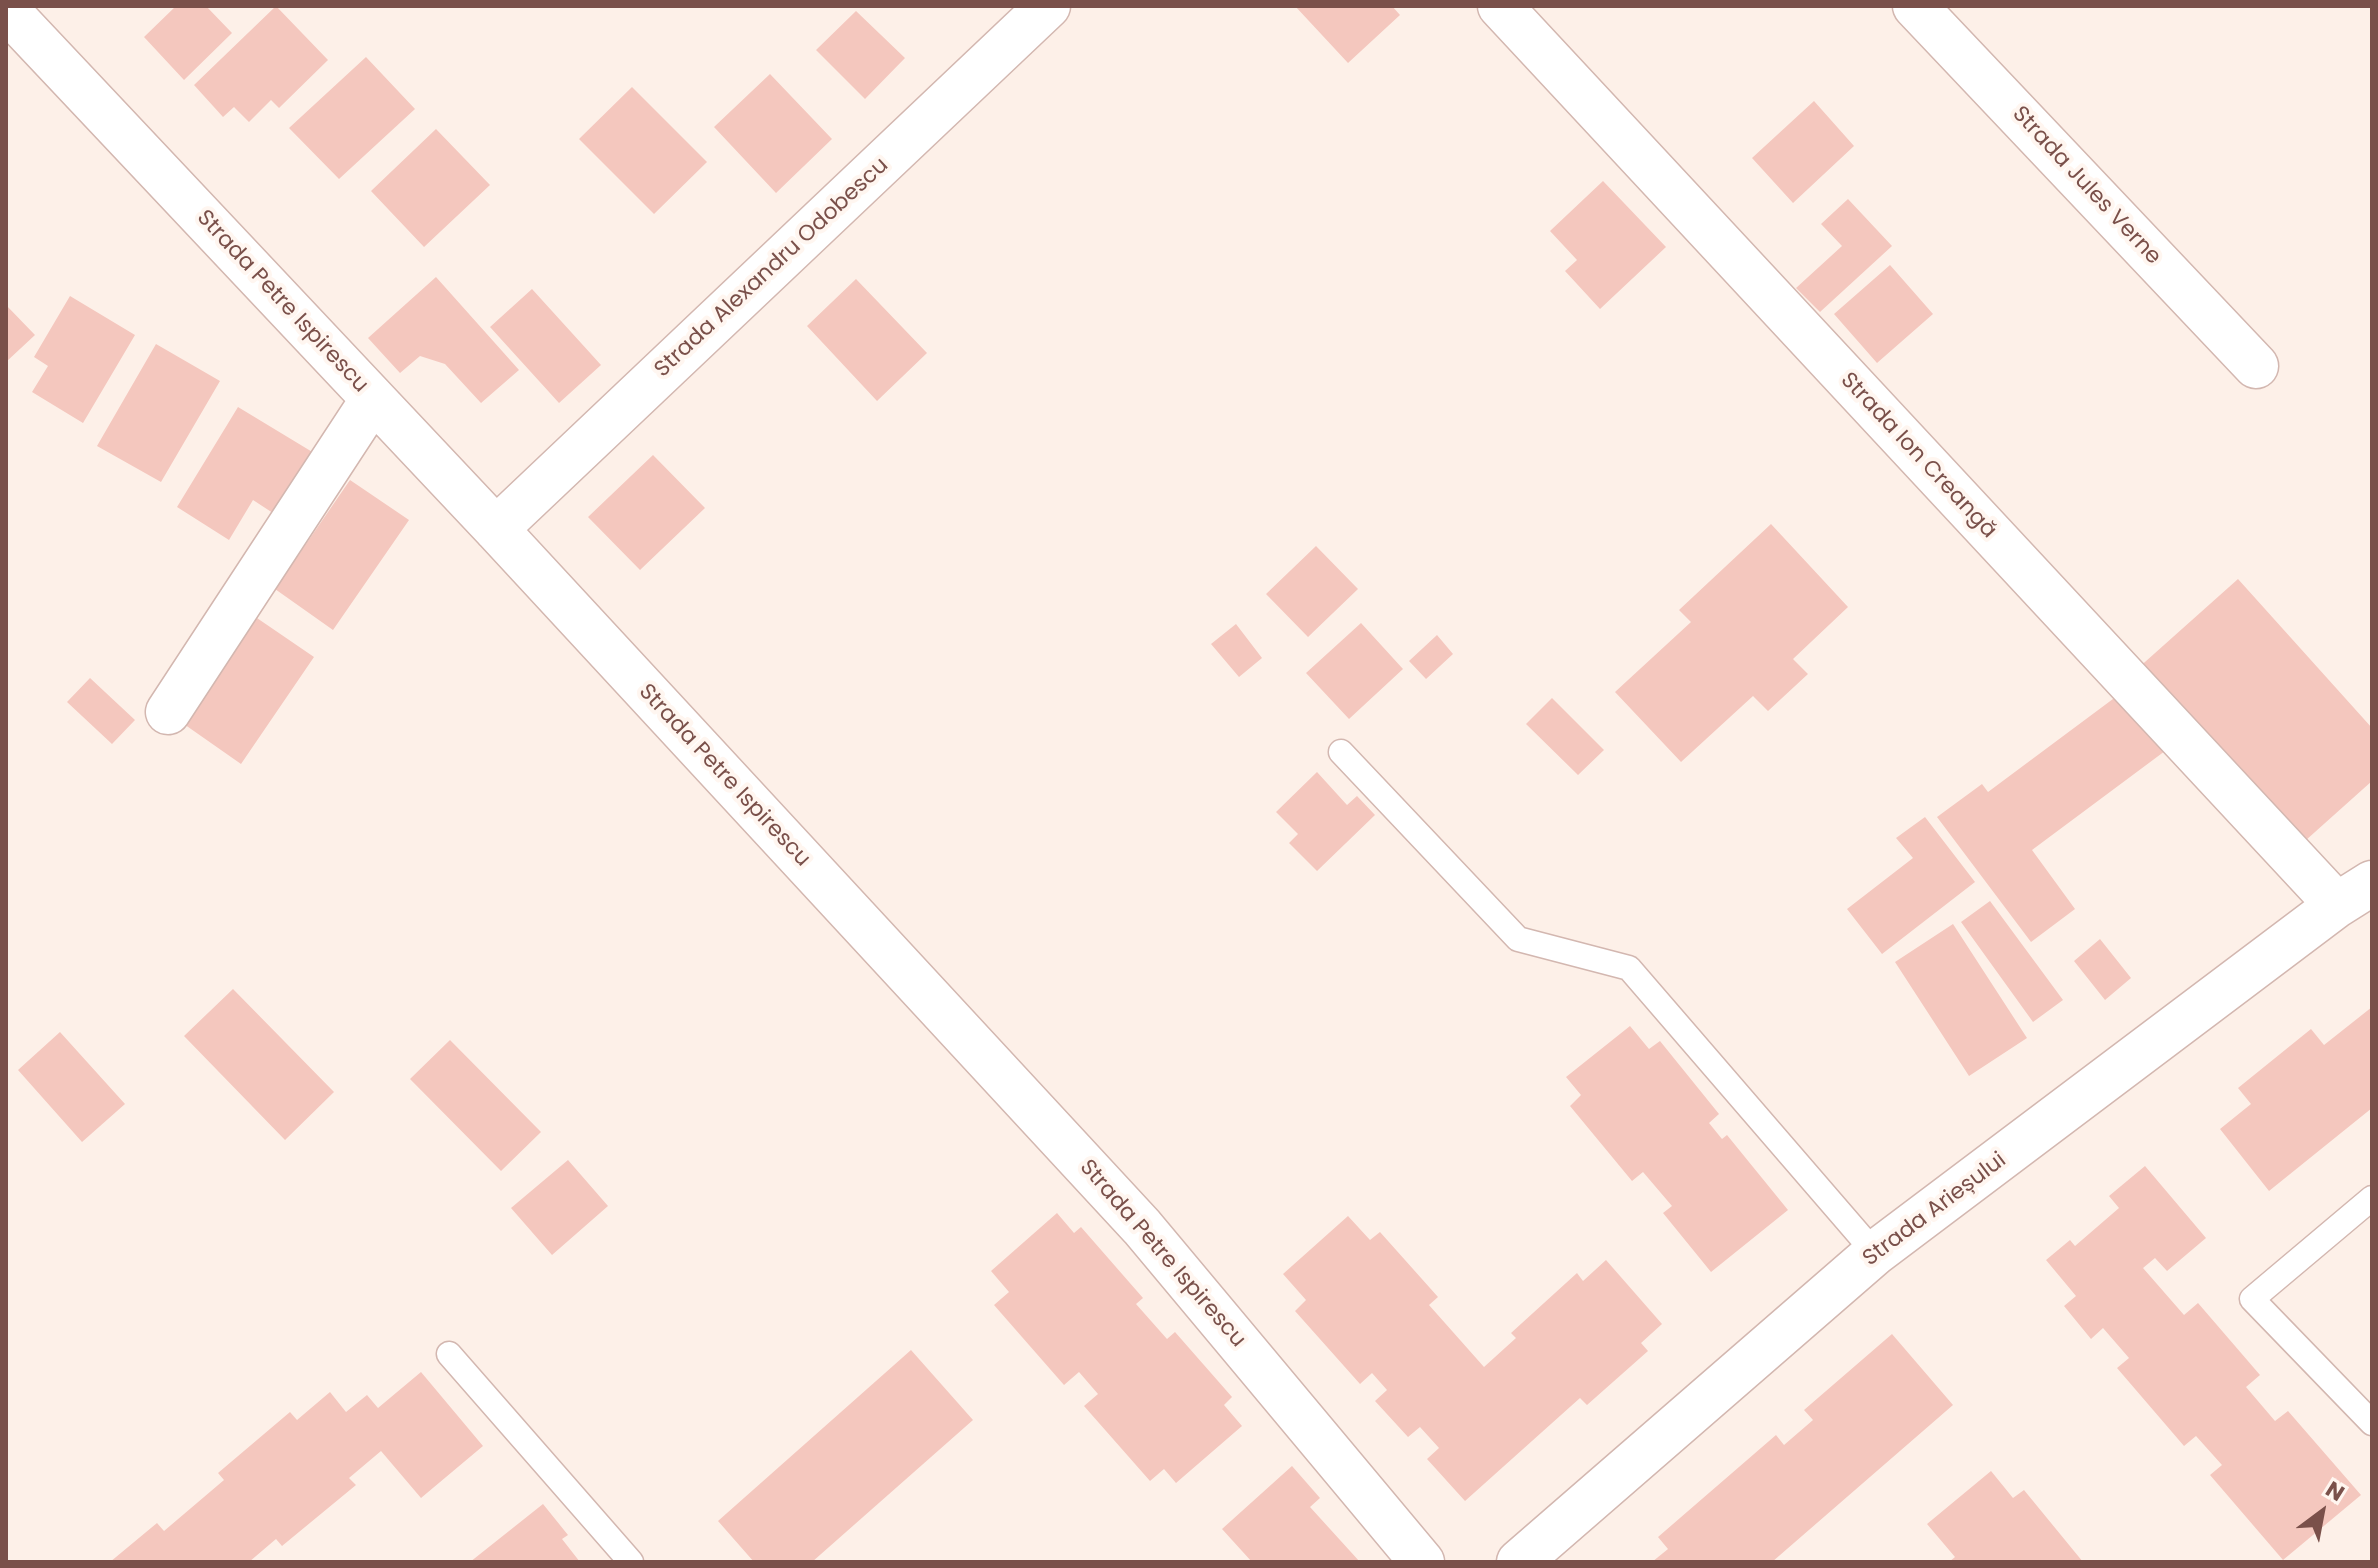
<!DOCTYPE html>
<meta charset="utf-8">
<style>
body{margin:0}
#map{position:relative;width:2378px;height:1568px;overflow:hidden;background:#fdf0e8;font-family:Poppins,sans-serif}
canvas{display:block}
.frame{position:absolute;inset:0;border:8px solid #7a504a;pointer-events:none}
.north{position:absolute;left:2282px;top:1472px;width:80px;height:80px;-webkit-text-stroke:6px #fff6f0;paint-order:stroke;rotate:32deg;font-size:22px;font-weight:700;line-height:32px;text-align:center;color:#7a504a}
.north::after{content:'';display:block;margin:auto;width:28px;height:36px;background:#7a504a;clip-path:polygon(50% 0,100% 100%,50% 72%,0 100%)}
</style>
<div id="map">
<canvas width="2378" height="1568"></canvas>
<div class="frame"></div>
<div class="north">N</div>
</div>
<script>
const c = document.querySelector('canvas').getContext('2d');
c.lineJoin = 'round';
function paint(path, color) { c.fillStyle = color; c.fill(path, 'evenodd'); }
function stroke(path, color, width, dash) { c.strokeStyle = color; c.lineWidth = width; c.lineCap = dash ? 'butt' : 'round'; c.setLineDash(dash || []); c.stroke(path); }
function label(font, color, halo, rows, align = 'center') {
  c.font = font + ' Poppins,sans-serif'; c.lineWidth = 8; c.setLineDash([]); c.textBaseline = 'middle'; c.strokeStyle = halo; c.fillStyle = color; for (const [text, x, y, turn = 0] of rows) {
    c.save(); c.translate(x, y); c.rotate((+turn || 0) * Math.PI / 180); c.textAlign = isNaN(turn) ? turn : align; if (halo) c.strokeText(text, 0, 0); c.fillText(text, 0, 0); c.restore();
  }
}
const building = new Path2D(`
 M 176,6 L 206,6 L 232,33 L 184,80 L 144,37 Z
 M 276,6 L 328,60 L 279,108 L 271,100 L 249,122 L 234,107 L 223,117 L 194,85 Z
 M 1295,6 L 1392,6 L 1400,15 L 1348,63 Z
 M 856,11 L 905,58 L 865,99 L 816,50 Z
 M 366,57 L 415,109 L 339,179 L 289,128 Z
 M 770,74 L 832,139 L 776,193 L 714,127 Z
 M 632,87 L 707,162 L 654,214 L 579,139 Z
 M 1814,101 L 1854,146 L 1793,203 L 1752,158 Z
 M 436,129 L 490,185 L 424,247 L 371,191 Z
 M 1603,181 L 1666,247 L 1600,309 L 1565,271 L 1577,260 L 1550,231 Z
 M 1848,199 L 1892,246 L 1820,312 L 1796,288 L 1842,246 L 1821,224 Z
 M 1890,265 L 1933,314 L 1877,363 L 1834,314 Z
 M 436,277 L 519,370 L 481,403 L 445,364 L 420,356 L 400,373 L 368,338 Z
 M 856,279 L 927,353 L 877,401 L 807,326 Z
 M 532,289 L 601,365 L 559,403 L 490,327 Z
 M 70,296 L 135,335 L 83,423 L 32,392 L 48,366 L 34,357 Z
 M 6,305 L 35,335 L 6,362 Z
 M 156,344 L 220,381 L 161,482 L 97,446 Z
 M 238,407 L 314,453 L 276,515 L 253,500 L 229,540 L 177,507 Z
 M 653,455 L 705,508 L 640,570 L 588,517 Z
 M 350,480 L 409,520 L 333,630 L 275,589 Z
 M 1771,524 L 1848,607 L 1793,659 L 1808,674 L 1768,711 L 1753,696 L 1681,762 L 1615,692 L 1691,622 L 1679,610 Z
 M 1316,546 L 1358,589 L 1308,637 L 1266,594 Z
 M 2238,579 L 2372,728 L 2372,781 L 2296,849 L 2136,670 Z
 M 254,616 L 314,657 L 241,764 L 181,722 Z
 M 1361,623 L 1403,669 L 1349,719 L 1306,673 Z
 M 1236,624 L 1262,658 L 1239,677 L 1211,644 Z
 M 1437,635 L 1453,654 L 1426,679 L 1409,661 Z
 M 90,678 L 135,720 L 112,744 L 67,702 Z
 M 2121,693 L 2165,751 L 2032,850 L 2075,909 L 2031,942 L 1937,817 L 1982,784 L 1988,792 Z
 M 1552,698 L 1604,750 L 1578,775 L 1526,724 Z
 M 1317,772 L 1347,805 L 1357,796 L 1375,815 L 1317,871 L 1289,843 L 1298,834 L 1276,812 Z
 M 1925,817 L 1975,882 L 1882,954 L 1847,909 L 1913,858 L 1896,838 Z
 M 1990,901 L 2063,1000 L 2033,1022 L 1961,922 Z
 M 1953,924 L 2027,1038 L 1969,1076 L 1895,962 Z
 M 2100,939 L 2131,978 L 2105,1000 L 2074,961 Z
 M 233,989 L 334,1092 L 285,1140 L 184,1036 Z
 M 2372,1007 L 2372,1108 L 2269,1191 L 2220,1129 L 2251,1104 L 2238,1088 L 2311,1029 L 2324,1045 Z
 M 1630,1026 L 1649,1049 L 1660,1041 L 1719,1114 L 1709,1123 L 1722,1139 L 1727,1135 L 1788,1210 L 1711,1272 L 1663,1213 L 1672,1206 L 1643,1172 L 1632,1181 L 1570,1106 L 1581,1095 L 1566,1077 Z
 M 60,1032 L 125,1104 L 82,1142 L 18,1070 Z
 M 450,1040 L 541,1132 L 501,1171 L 410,1079 Z
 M 568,1160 L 608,1206 L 552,1255 L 511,1208 Z
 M 2145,1166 L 2206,1238 L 2167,1271 L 2155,1258 L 2143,1268 L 2184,1315 L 2198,1303 L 2260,1375 L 2246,1387 L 2275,1421 L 2288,1411 L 2361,1495 L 2283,1560 L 2210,1475 L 2222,1465 L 2196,1436 L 2184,1446 L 2117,1368 L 2129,1358 L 2103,1328 L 2091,1339 L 2064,1306 L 2076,1296 L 2046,1260 L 2070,1240 L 2075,1246 L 2119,1208 L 2109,1196 Z
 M 1057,1213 L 1074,1233 L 1081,1227 L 1143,1298 L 1136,1304 L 1167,1339 L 1175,1332 L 1232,1397 L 1224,1405 L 1242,1426 L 1176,1483 L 1164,1469 L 1150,1481 L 1084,1406 L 1098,1394 L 1079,1372 L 1064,1385 L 994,1305 L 1009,1292 L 991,1271 Z
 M 1348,1216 L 1370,1240 L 1380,1232 L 1438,1297 L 1429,1305 L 1484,1367 L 1516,1338 L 1511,1333 L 1577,1273 L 1583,1281 L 1606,1260 L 1662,1324 L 1641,1343 L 1648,1351 L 1587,1405 L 1580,1398 L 1465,1501 L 1427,1459 L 1439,1448 L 1420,1427 L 1408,1437 L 1375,1401 L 1387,1390 L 1372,1373 L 1360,1384 L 1295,1311 L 1306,1300 L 1283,1274 Z
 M 1892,1334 L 1953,1405 L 1772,1562 L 1652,1562 L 1668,1549 L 1658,1537 L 1776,1435 L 1784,1445 L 1813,1420 L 1804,1410 Z
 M 911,1350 L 973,1420 L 812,1562 L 754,1562 L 718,1521 Z
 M 421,1372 L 483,1446 L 421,1498 L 381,1451 L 349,1478 L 356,1485 L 282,1546 L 276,1539 L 249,1562 L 110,1562 L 157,1523 L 164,1531 L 224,1480 L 218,1473 L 290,1412 L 297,1420 L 330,1392 L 346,1412 L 367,1395 L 378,1408 Z
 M 1292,1466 L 1320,1498 L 1310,1507 L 1360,1562 L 1252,1562 L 1222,1529 Z
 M 1991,1471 L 2013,1498 L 2024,1490 L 2083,1562 L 1949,1562 L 1955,1557 L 1927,1524 Z
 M 543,1504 L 568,1535 L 562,1539 L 580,1562 L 470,1562 Z`);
const lane = new Path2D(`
 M 1341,752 L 1518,939 L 1629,968 L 1875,1253
 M 2372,1198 L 2252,1299 L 2372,1423
 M 449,1354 L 631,1562`);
const street = new Path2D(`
 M 1500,6 L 2337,905
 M 1915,6 L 2256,366
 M 6,9 L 496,529 L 1142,1227 L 1422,1562
 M 496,529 L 1048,6
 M 168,712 L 373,399
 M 1519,1562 L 1875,1253 L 2337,905 L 2372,883`);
const streetNames = [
 ["Strada Jules Verne",2086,186,47],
 ["Strada Alexandru Odobescu",772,268,-43],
 ["Strada Petre Ispirescu",282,302,47],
 ["Strada Ion Creangă",1918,456,47],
 ["Strada Petre Ispirescu",724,776,47],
 ["Strada Arieșului",1935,1210,-37],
 ["Strada Petre Ispirescu",1162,1254,49]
];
paint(building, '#f4c7be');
stroke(lane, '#d3b7b0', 27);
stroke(street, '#d3b7b0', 47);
stroke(lane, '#fff', 24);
stroke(street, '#fff', 44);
label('22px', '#7a504a', '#fff6f0', streetNames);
</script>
